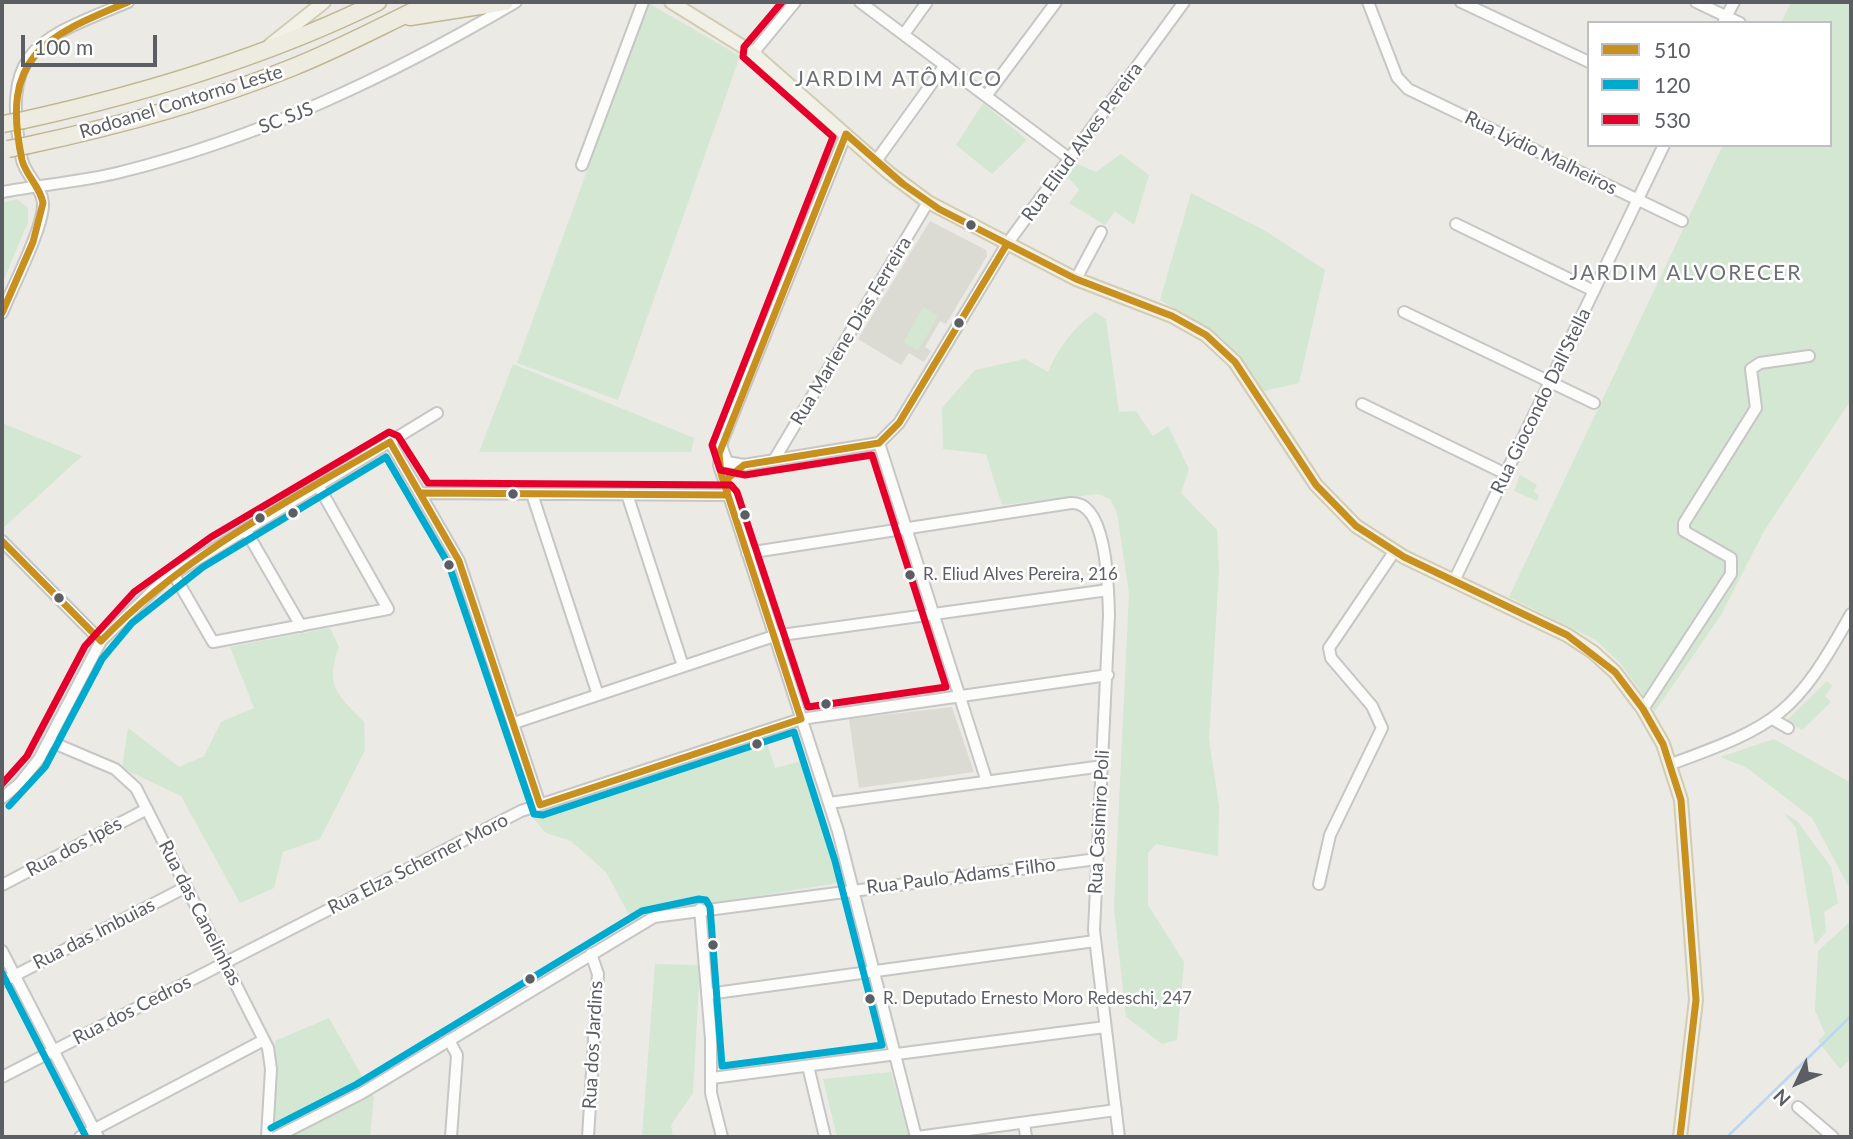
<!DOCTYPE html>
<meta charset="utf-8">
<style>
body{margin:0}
#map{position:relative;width:1853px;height:1139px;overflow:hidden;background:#ebeae5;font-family:Lato,sans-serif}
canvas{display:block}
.frame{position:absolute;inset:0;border:4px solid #5b5e63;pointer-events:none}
.legend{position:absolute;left:1587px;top:21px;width:245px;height:126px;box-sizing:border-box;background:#fff;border:2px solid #bdbfc1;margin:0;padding:9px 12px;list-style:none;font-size:21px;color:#5b5e63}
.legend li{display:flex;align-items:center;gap:14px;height:35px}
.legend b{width:35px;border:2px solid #bdbfc1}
.north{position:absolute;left:1762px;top:1048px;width:70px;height:70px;-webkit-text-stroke:5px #fff;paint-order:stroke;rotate:226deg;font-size:19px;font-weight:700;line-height:28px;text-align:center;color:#5b5e63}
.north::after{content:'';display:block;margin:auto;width:24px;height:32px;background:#5b5e63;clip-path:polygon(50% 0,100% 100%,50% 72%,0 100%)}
.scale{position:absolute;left:21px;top:35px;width:136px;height:32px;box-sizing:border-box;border:4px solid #5b5e63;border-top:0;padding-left:9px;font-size:21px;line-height:24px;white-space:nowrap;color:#5b5e63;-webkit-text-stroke:5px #fff;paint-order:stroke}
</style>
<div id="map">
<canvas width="1853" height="1139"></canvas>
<div class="frame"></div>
<ul class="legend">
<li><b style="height:9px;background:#c8901e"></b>510</li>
<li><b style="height:9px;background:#00a9ce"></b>120</li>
<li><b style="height:9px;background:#e4002b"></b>530</li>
</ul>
<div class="north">N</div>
<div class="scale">100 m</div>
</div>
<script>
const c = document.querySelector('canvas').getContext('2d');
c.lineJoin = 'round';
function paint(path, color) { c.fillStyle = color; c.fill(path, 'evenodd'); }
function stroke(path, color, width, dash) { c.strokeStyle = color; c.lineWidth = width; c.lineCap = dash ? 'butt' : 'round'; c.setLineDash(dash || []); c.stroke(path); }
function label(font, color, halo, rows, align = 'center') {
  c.font = font + ' Lato,sans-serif'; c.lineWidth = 5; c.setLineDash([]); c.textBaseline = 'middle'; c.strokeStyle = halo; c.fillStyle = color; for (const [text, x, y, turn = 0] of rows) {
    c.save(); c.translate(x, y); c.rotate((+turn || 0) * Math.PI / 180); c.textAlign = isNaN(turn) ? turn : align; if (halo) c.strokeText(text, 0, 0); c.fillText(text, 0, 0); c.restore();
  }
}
const education = new Path2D(`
 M 930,221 L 986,250 L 987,256 L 946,324 L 940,321 L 925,347 L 931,351 L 924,362 L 909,353 L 901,365 L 858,339 Z
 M 952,707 L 974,772 L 859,788 L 849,719 Z`);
const green = new Path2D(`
 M 1791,2 L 1851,2 L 1851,400 L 1764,531 L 1721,615 L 1655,711 L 1621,664 L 1596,640 L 1509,597 L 1723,145 L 1830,145 L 1830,23 L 1781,23 Z
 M 648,3 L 740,56 L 618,400 L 517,363 Z
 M 983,103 L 1027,140 L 992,174 L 956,145 Z
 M 1121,154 L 1149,175 L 1134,225 L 1115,211 L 1105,225 L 1069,203 L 1079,190 L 1066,175 L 1075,163 L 1096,172 Z
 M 1191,193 L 1264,230 L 1325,270 L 1299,383 L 1264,391 C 1231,342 1210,330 1160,300 Z
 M 17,199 L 28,208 L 28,222 L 2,284 L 2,203 Z
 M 923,307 L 938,316 L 918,351 L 903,342 Z
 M 1095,312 L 1106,319 L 1119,412 L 1136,411 L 1153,436 L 1168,426 L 1189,469 L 1181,493 L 1217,530 L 1219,570 L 1209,739 L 1219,806 L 1218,856 L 1156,844 L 1148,853 L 1148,905 L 1184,962 L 1177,1040 L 1162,1044 L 1126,1017 L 1114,908 L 1129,593 L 1117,513 L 1110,499 L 1098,494 L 1002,505 L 986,454 L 943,449 L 942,408 L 975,370 L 1025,359 L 1048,372 C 1058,348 1074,327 1095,312 Z
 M 513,364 L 694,438 L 691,452 L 479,452 Z
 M 2,423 L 82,456 L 2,529 Z
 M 1520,475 L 1537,485 L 1534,492 L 1539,495 L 1537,501 L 1514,491 Z
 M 330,628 L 339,647 C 324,686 338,695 364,722 L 365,750 L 320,839 L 283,852 L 274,888 L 240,903 L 181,796 L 122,768 L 128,728 L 179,767 L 204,756 L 221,722 L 254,708 L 230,647 Z
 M 1827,681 L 1832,686 L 1825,696 L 1831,702 L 1802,730 L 1786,721 Z
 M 1774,739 L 1851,783 L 1851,891 L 1812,818 L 1746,767 L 1720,757 Z
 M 767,743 L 775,768 L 802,761 L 838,883 L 658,912 L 633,922 L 606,872 L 571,841 L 546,833 L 532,817 Z
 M 1784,813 L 1797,821 L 1831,867 L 1838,903 L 1824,912 L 1826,932 L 1815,945 L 1796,828 Z
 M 1851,921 L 1851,1058 L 1840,1069 L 1818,1041 L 1825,1034 L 1815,1010 L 1818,951 Z
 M 655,964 L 700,965 L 693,1093 L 671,1125 L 673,1137 L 642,1137 Z
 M 329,1018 L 374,1097 L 370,1137 L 274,1137 L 275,1041 Z
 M 891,1072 L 909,1137 L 837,1137 L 823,1079 Z`);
const stream = new Path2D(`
 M 1727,1137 L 1851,1016`);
const minor = new Path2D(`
 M 860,2 L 1070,159
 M 1368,2 L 1397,77 L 1408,89 L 1682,221
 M 1461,2 L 1589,62
 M 1696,2 L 1740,23
 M 1724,21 L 1734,2
 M 904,34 L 927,2
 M 753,53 L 795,2
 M 986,96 L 1056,2
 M 846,134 L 722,442 L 719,465 L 838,831 L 916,1137
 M 876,161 L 945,65
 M 582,165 L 643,2
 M 2,192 C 40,185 79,182 117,173 C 260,138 390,76 516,2
 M 1456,224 L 1594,291
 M 1076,279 L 1101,232
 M 1404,312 L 1594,403
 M 2,313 C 12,288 44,227 43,203 C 42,187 26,176 22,160 C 0,48 37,40 128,2
 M 1362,404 L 1506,474
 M 390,442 L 459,561 L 540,805
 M 879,443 L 987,782
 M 722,448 L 727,462 L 744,465 L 879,443 L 899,423 L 1007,244 L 1184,2
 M 774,460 L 928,202
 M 422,493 L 727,495
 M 532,494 L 598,695
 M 627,494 L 683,666
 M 245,529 L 301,626
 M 2,541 L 101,641
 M 747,553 L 1071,503 C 1108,501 1108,589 1109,615 L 1094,930 L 1119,1137
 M 173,573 L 213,642 L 388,609 L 318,485
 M 1454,581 L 1664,145
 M 1643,709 L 1731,574 L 1731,558 L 1684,531 L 1684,523 L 1756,408 L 1751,369 L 1760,363 L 1809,356
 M 1774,720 L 1788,728
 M 514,723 L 774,636 L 1108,590
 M 49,741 L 115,769 L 136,788 L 268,1048 L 271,1069 L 267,1137
 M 1671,764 C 1779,725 1795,714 1851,614
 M 2,798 L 19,784 L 39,759 L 101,641 L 165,579 L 437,413
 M 829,803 L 1103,766
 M 1319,884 L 1330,835 L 1382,728 L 1372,706 L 1331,658 L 1329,648 L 1394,552
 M 2,885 L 147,809
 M 700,909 L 711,1039 L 711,1093 L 722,1137
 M 2,951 L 98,1137
 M 2,982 L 186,887
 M 708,994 L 1095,941
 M 449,1040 L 457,1055 L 451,1137
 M 808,1066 L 825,1137
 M 2,1077 L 521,811 L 801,719 L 1108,675
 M 712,1078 L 1105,1027
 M 1798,1107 L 1833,1137
 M 1024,1123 L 1026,1137
 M 80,1137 L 264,1040
 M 276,1137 L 362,1093 L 654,917 L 1097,859
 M 588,1137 L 598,974 L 591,954
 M 917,1137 L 1116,1110`);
const major = new Path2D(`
 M 671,2 L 753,53 L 889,173 L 928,202 L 1076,279 L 1172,316 L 1206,335 L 1235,362 L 1316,485 L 1356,526 L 1404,557 L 1567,635 L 1593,652 L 1615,672 L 1643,709 L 1663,744 L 1681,800 L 1696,1000 L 1680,1137
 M 270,45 L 324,2`);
const highway = new Path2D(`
 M 410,17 L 505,2
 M 24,120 C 146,93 266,57 378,2
 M 29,145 C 118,126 207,102 291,68 C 339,49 385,24 432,2`);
const highwayBridge = new Path2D(`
 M 3,124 L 24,120
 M 8,149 L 29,145`);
const bus1 = new Path2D(`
 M 2,313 L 33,242 L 43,203 C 40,186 26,176 22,160 C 0,56 44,37 128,2
 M 422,493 L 727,495
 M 727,495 L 728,478 L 744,465 L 879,443 L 899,423 L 1007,244
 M 2,541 L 101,641 C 184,555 288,501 390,442 L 459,561 L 540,805 L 801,719 L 721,474 L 719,454 L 846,134 L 903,184 L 939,209 L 1076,279 L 1172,316 L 1206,335 L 1235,362 L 1316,485 L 1356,526 L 1404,557 L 1567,635 L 1615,672 L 1643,709 L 1663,744 L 1681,800 L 1696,1000 L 1680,1137`);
const bus2 = new Path2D(`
 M 9,806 L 45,767 L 102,659 L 132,623 L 203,567 L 386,457 L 449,565 L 534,814 L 543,815 L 794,732 L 835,861 L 882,1045 L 722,1066 L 710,907 L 706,900 L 699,899 L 642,911 L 357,1084 L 271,1128
 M 2,973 L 86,1137`);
const bus3 = new Path2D(`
 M 2,784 L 27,756 L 85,646 L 134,592 L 211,537 L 389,432 L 398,436 L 428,483 L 731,485 L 737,492 L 808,707 L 946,687 L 872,455 L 745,475 L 720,470 L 712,445 L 833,137 L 743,57 L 744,47 L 782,2`);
const markers = [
 [971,225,6,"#5b5e63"],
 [959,323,6,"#5b5e63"],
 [513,494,6,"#5b5e63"],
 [293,513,6,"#5b5e63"],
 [745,515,6,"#5b5e63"],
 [260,518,6,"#5b5e63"],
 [449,565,6,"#5b5e63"],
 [910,575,6,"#5b5e63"],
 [59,598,6,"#5b5e63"],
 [826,704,6,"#5b5e63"],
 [757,744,6,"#5b5e63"],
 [713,945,6,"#5b5e63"],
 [530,979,6,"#5b5e63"],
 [870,999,6,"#5b5e63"]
];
const busNames = [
 ["R. Eliud Alves Pereira, 216",923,575],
 ["R. Deputado Ernesto Moro Redeschi, 247",883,999]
];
const streetNames = [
 ["Rodoanel Contorno Leste",181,102,-17],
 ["SC SJS",286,118,-21],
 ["Rua Eliud Alves Pereira",1082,142,-54],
 ["Rua Lýdio Malheiros",1541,153,26],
 ["Rua Marlene Dias Ferreira",851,331,-59],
 ["Rua Giocondo Dall'Stella",1541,401,-64],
 ["Rua Casimiro Poli",1099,822,-87],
 ["Rua dos Ipês",74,847,-28],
 ["Rua Elza Scherner Moro",418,864,-27],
 ["Rua Paulo Adams Filho",961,876,-7],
 ["Rua das Canelinhas",200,913,63],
 ["Rua das Imbuias",94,934,-27],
 ["Rua dos Cedros",132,1010,-27],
 ["Rua dos Jardins",593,1045,-87]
];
const neighbourhoodNames = [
 ["JARDIM ATÔMICO",899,79],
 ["JARDIM ALVORECER",1686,273]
];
paint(education, '#dbdad3');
paint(green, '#d3e7d2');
stroke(stream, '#bad6f4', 2.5);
stroke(minor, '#c6c6c6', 14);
stroke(major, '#d2ccb4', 16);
stroke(highway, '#c1b694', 19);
stroke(minor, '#fcfcfb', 10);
stroke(major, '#f2f1e7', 12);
stroke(highway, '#eeece1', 16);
stroke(highwayBridge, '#c1b694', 19, []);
stroke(highwayBridge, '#eeece1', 16);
stroke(bus1, '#c8901e', 7);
stroke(bus2, '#00a9ce', 7);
stroke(bus3, '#e4002b', 7);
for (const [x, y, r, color] of markers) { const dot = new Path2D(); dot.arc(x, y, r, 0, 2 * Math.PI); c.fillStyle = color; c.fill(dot); stroke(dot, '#fff', 2.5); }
label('17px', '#5b5e63', '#fff', busNames, 'left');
label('19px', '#5b5e63', '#fff', streetNames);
c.letterSpacing = '2px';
label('21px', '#6c7075', '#fff', neighbourhoodNames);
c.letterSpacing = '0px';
</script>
